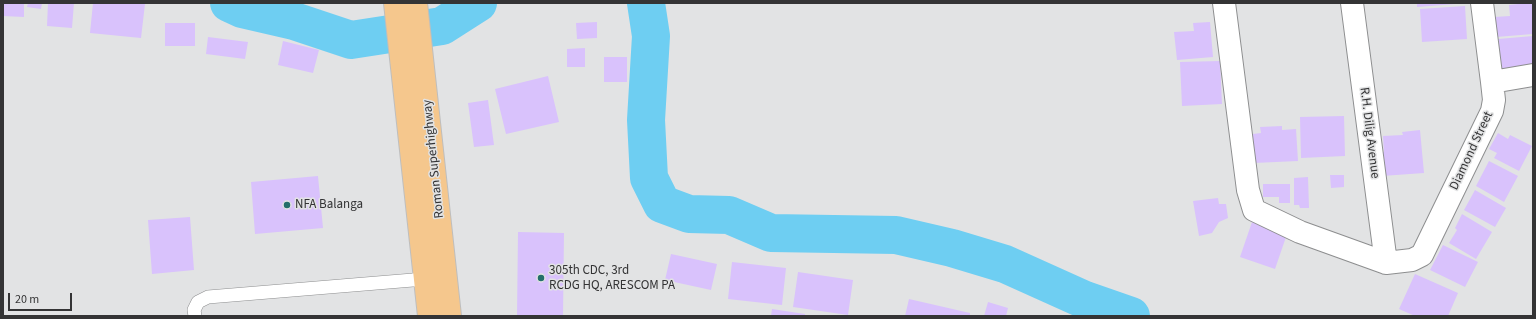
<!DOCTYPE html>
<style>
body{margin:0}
#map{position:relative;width:1536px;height:319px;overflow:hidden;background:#e2e3e4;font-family:"Source Sans 3",sans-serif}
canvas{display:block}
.frame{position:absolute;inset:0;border:4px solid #343435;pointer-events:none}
.scale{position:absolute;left:8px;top:293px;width:64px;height:18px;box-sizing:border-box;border:2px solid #343435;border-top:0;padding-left:5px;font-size:12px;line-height:14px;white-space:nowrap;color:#343435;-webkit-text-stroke:3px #e2e3e4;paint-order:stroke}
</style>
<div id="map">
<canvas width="1536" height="319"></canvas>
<div class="frame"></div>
<div class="scale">20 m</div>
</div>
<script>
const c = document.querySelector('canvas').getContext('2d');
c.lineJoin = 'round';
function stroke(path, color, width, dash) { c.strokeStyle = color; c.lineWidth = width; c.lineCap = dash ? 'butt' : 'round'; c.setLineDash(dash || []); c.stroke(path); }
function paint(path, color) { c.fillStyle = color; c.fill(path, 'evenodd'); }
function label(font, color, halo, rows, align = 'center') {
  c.font = font + ' "Source Sans 3",sans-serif'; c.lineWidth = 3; c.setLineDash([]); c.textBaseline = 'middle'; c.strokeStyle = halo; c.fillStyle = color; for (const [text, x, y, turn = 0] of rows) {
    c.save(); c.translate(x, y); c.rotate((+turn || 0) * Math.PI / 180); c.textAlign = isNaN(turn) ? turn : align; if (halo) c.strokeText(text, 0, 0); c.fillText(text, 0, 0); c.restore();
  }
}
const river = new Path2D(`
 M 229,3 L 242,9 L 294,21 L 351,40 L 442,26 L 478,3
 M 646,3 L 651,36 L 646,120 L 649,178 L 662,204 L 689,214 L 729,215 L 771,233 L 896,235 L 952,248 L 1005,264 L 1085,300 L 1131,316`);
const building = new Path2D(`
 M 3,3 L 24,3 L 24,17 L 3,16 Z
 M 28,3 L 42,3 L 41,9 L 27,7 Z
 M 48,3 L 74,3 L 72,28 L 47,26 Z
 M 93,3 L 145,4 L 141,38 L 90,33 Z
 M 1417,3 L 1455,3 L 1455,4 L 1417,7 Z
 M 1528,3 L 1533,3 L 1533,34 L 1496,37 L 1494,17 L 1510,16 L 1509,5 Z
 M 1465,6 L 1467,39 L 1422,42 L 1420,9 Z
 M 597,22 L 597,38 L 577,39 L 576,23 Z
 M 1210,22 L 1213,57 L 1177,60 L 1174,32 L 1194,31 L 1193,23 Z
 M 165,23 L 195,23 L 195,46 L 165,46 Z
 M 1533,36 L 1533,68 L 1500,71 L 1498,39 Z
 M 208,37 L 248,42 L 245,59 L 206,54 Z
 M 283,41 L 319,50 L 313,73 L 278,65 Z
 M 585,48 L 585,67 L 567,67 L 567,49 Z
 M 604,57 L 627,57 L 627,82 L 604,82 Z
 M 1220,61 L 1222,104 L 1182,106 L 1180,62 Z
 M 548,76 L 559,122 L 506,134 L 495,89 Z
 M 488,100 L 494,145 L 474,147 L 468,103 Z
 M 1344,116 L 1345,156 L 1301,158 L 1300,117 Z
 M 1282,126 L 1282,130 L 1296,129 L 1298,161 L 1254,163 L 1253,134 L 1261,133 L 1260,127 Z
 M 1420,130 L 1424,173 L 1382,176 L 1380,152 L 1384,152 L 1383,136 L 1403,135 L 1402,132 Z
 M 1498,133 L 1508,139 L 1510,135 L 1532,146 L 1519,171 L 1494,158 L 1497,153 L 1489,149 Z
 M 1489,161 L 1518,176 L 1504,202 L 1476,186 Z
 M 1330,175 L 1344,175 L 1344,187 L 1331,188 Z
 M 318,176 L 323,228 L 255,234 L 251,182 Z
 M 1308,177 L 1309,208 L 1300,208 L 1299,205 L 1294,205 L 1294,178 Z
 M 1263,184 L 1290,184 L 1290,203 L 1279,203 L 1279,197 L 1263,197 Z
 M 1475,190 L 1506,208 L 1495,227 L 1464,210 Z
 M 1218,198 L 1219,204 L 1226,204 L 1228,218 L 1219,222 L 1212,233 L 1199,236 L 1193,201 Z
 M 1462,214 L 1492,232 L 1476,259 L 1449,243 L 1457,230 L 1455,228 Z
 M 190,217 L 194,270 L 152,274 L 148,220 Z
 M 1252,222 L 1286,237 L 1275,269 L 1240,257 Z
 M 518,232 L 564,233 L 563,316 L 517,316 Z
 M 1443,245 L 1478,262 L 1465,287 L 1430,270 Z
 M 671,254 L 717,264 L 711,290 L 665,280 Z
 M 732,262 L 786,268 L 782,305 L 728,299 Z
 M 798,272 L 853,280 L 848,315 L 793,307 Z
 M 1415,274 L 1458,293 L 1448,316 L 1415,316 L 1399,309 Z
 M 909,299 L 970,313 L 970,316 L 905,316 Z
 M 988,302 L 1008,308 L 1006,316 L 984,316 Z
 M 772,309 L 805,314 L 805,316 L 771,316 Z`);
const service = new Path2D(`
 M 195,316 L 194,310 L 198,302 L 208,297 L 425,279`);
const minor = new Path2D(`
 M 1224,3 L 1248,190 L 1254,210 L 1300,232 L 1386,263 L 1412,260 L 1422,255 L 1492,111 L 1494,100 L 1492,82 L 1482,3
 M 1352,3 L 1386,263
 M 1492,82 L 1533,75`);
const primary = new Path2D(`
 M 395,3 L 429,316
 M 416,3 L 450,316`);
const markers = [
 [287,205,4,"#236e6b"],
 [541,278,4,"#236e6b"]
];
const streetNames = [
 ["R.H. Dilig Avenue",1369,133,83],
 ["Diamond Street",1472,151,-65],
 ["Roman Superhighway",434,159,-96]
];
const poiNames = [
 ["NFA Balanga",295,205],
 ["305th CDC, 3rd",549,271],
 ["RCDG HQ, ARESCOM PA",549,286]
];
stroke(river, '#6ecef2', 38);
paint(building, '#d9c2fc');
stroke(service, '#8d8e8f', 14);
stroke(minor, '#8d8e8f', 24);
stroke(primary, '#bebebe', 24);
stroke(service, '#fff', 13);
stroke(minor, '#fff', 22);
stroke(primary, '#f5c78d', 22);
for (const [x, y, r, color] of markers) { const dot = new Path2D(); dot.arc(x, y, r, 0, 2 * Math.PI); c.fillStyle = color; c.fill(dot); stroke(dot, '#e2e3e4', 1.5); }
label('13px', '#343435', '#e2e3e4', streetNames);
label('13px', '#343435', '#e2e3e4', poiNames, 'left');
</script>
